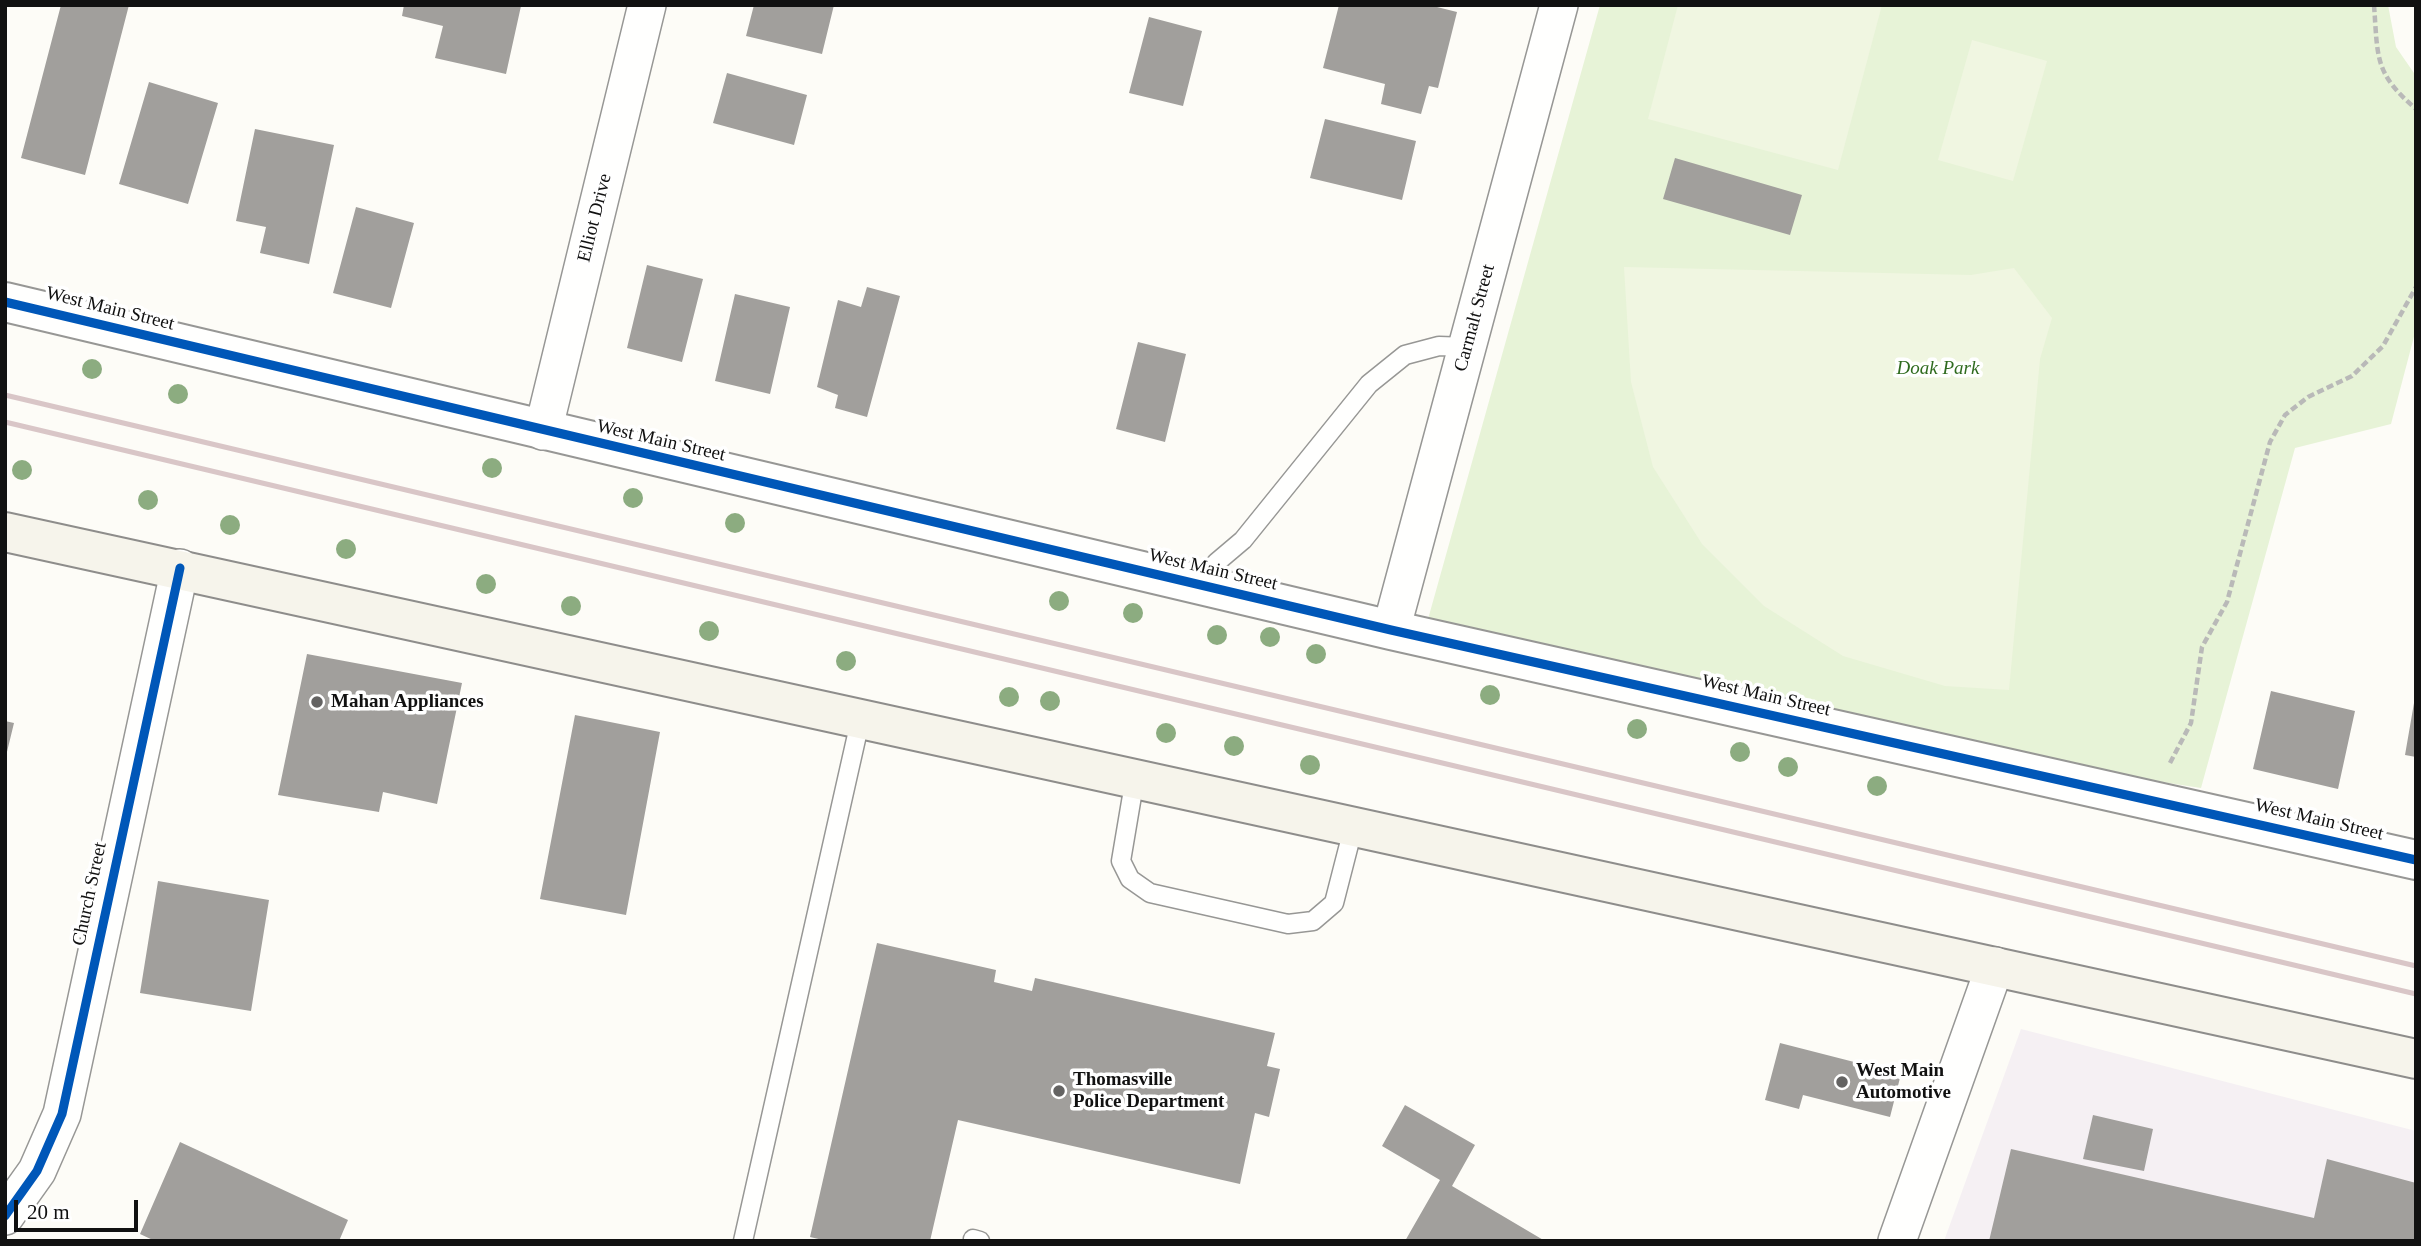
<!DOCTYPE html>
<style>
body{margin:0}
#map{position:relative;width:2421px;height:1246px;overflow:hidden;background:#fdfcf7;font-family:"Times New Roman",serif}
canvas{display:block}
.frame{position:absolute;inset:0;border:7px solid #111;pointer-events:none}
.scale{position:absolute;left:14px;top:1200px;width:124px;height:32px;box-sizing:border-box;border:4px solid #111;border-top:0;padding-left:9px;font-size:21px;line-height:24px;white-space:nowrap;color:#111;-webkit-text-stroke:5px #fff;paint-order:stroke}
</style>
<div id="map">
<canvas width="2421" height="1246"></canvas>
<div class="frame"></div>
<div class="scale">20 m</div>
</div>
<script>
const c = document.querySelector('canvas').getContext('2d');
c.lineJoin = 'round';
function paint(path, color) { c.fillStyle = color; c.fill(path, 'evenodd'); }
function stroke(path, color, width, dash) { c.strokeStyle = color; c.lineWidth = width; c.lineCap = dash ? 'butt' : 'round'; c.setLineDash(dash || []); c.stroke(path); }
function label(font, color, halo, rows, align = 'center') {
  c.font = font + ' "Times New Roman",serif'; c.lineWidth = 7; c.setLineDash([]); c.textBaseline = 'middle'; c.strokeStyle = halo; c.fillStyle = color; for (const [text, x, y, turn = 0] of rows) {
    c.save(); c.translate(x, y); c.rotate((+turn || 0) * Math.PI / 180); c.textAlign = isNaN(turn) ? turn : align; if (halo) c.strokeText(text, 0, 0); c.fillText(text, 0, 0); c.restore();
  }
}
const industrial = new Path2D(`
 M 2021,1029 L 2416,1131 L 2416,1241 L 1944,1241 Z`);
const green = new Path2D(`
 M 1600,5 L 2388,5 L 2396,47 L 2416,76 L 2416,329 L 2391,424 L 2295,448 L 2201,788 L 2136,778 L 1423,637 Z`);
const pitch = new Path2D(`
 M 1678,5 L 1882,5 L 1838,170 L 1648,119 Z
 M 1972,40 L 2047,61 L 2013,181 L 1938,160 Z
 M 1624,267 L 1971,275 L 2014,268 L 2052,318 L 2040,359 L 2009,690 L 1945,686 L 1843,656 L 1764,606 L 1702,544 L 1653,467 L 1631,382 Z`);
const building = new Path2D(`
 M 61,5 L 129,5 L 85,175 L 21,158 Z
 M 404,5 L 521,6 L 506,74 L 435,58 L 443,26 L 402,16 Z
 M 754,5 L 834,5 L 822,54 L 746,36 Z
 M 1339,5 L 1429,5 L 1457,12 L 1438,88 L 1429,86 L 1421,114 L 1381,104 L 1385,84 L 1323,68 Z
 M 1149,17 L 1202,31 L 1183,106 L 1129,93 Z
 M 727,73 L 807,95 L 794,145 L 713,123 Z
 M 149,82 L 218,103 L 188,204 L 119,184 Z
 M 1325,119 L 1416,141 L 1402,200 L 1310,178 Z
 M 255,129 L 334,145 L 309,264 L 260,253 L 266,227 L 236,221 Z
 M 1675,158 L 1802,195 L 1790,235 L 1663,199 Z
 M 356,207 L 414,223 L 391,308 L 333,293 Z
 M 647,265 L 703,279 L 682,362 L 627,348 Z
 M 867,287 L 900,296 L 867,417 L 835,408 L 838,395 L 817,387 L 838,300 L 861,307 Z
 M 735,294 L 790,307 L 770,394 L 715,381 Z
 M 1138,342 L 1186,354 L 1165,442 L 1116,429 Z
 M 307,654 L 462,683 L 437,804 L 383,792 L 379,812 L 278,795 Z
 M 2271,691 L 2355,711 L 2338,789 L 2253,769 Z
 M 2414,703 L 2416,703 L 2416,757 L 2405,755 Z
 M 575,715 L 660,732 L 626,915 L 540,899 Z
 M 5,721 L 14,723 L 6,756 L 5,756 Z
 M 158,881 L 269,900 L 251,1011 L 140,993 Z
 M 877,943 L 996,970 L 994,982 L 1032,991 L 1035,978 L 1275,1033 L 1267,1066 L 1280,1069 L 1269,1117 L 1255,1113 L 1240,1184 L 958,1120 L 930,1241 L 827,1241 L 810,1237 Z
 M 1780,1043 L 1901,1074 L 1890,1117 L 1803,1095 L 1799,1109 L 1765,1100 Z
 M 1405,1105 L 1475,1145 L 1452,1186 L 1545,1241 L 1405,1241 L 1440,1180 L 1382,1146 Z
 M 2093,1115 L 2153,1129 L 2144,1171 L 2083,1159 Z
 M 180,1142 L 348,1220 L 339,1241 L 155,1241 L 140,1234 Z
 M 2011,1149 L 2314,1218 L 2327,1159 L 2416,1183 L 2416,1241 L 1989,1241 Z`);
const path = new Path2D(`
 M 2374,5 C 2378,58 2374,73 2416,109
 M 2170,763 L 2191,723 L 2202,647 L 2227,602 L 2270,442 L 2285,415 L 2308,397 L 2352,376 L 2383,346 L 2416,287`);
const service = new Path2D(`
 M 1198,585 L 1217,562 L 1243,540 L 1369,384 L 1405,355 L 1439,346 L 1467,347
 M 1135,778 L 1121,861 L 1130,879 L 1150,893 L 1288,924 L 1313,921 L 1334,903 L 1354,825
 M 973,1239 L 980,1241
 M 743,1241 L 861,717`);
const minor = new Path2D(`
 M 543,431 L 647,5
 M 1391,630 L 1559,5
 M 5,1216 L 37,1171 L 62,1114 L 180,568
 M 1897,1241 L 1995,966`);
const tertiary = new Path2D(`
 M 5,302 L 1391,630 L 2416,860`);
const secondary = new Path2D(`
 M 5,532 L 2416,1059`);
const rail = new Path2D(`
 M 5,395 L 2416,966
 M 5,422 L 2416,994`);
const cycleway = new Path2D(`
 M 5,302 L 1391,630 L 2416,860
 M 5,1216 L 37,1171 L 62,1114 L 180,568`);
const trees = [
 [92,369],
 [178,394],
 [492,468],
 [22,470],
 [633,498],
 [148,500],
 [735,523],
 [230,525],
 [346,549],
 [486,584],
 [1059,601],
 [571,606],
 [1133,613],
 [709,631],
 [1217,635],
 [1270,637],
 [1316,654],
 [846,661],
 [1490,695],
 [1009,697],
 [1050,701],
 [1637,729],
 [1166,733],
 [1234,746],
 [1740,752],
 [1310,765],
 [1788,767],
 [1877,786]
];
const markers = [
 [317,702,7,"#646362"],
 [1842,1082,7,"#646362"],
 [1059,1091,7,"#646362"]
];
const streetNames = [
 ["Elliot Drive",595,218,-76],
 ["West Main Street",110,309,14],
 ["Carmalt Street",1475,318,-75],
 ["West Main Street",661,441,13],
 ["West Main Street",1213,570,13],
 ["West Main Street",1766,696,13],
 ["West Main Street",2319,820,13],
 ["Church Street",90,894,-78]
];
const parkNames = [
 ["Doak Park",1938,369]
];
const poiNames = [
 ["Mahan Appliances",331,702],
 ["West Main",1856,1071],
 ["Automotive",1856,1093],
 ["Thomasville",1073,1080],
 ["Police Department",1073,1102]
];
paint(industrial, '#f5f0f3');
paint(green, '#e7f3d7');
paint(pitch, '#f0f6e1');
paint(building, '#a19f9c');
stroke(service, '#979795', 21);
stroke(minor, '#979795', 40);
stroke(tertiary, '#979795', 42);
stroke(secondary, '#8e8d8b', 42);
stroke(path, '#b9b9b8', 4.5, [7, 3.5]);
stroke(service, '#fffffe', 18);
stroke(minor, '#fffffe', 37);
stroke(tertiary, '#fffffe', 38);
stroke(secondary, '#f6f4eb', 38);
stroke(rail, '#d9c6c7', 5);
stroke(cycleway, '#0057b8', 9);
c.fillStyle = '#8cac80';
for (const [x, y] of trees) { c.beginPath(); c.arc(x, y, 10, 0, 2 * Math.PI); c.fill(); }
for (const [x, y, r, color] of markers) { const dot = new Path2D(); dot.arc(x, y, r, 0, 2 * Math.PI); c.fillStyle = color; c.fill(dot); stroke(dot, '#fff', 2.5); }
label('19px', '#111', '#fff', streetNames);
label('italic 19px', '#2f6b1f', '#fff', parkNames);
label('bold 19px', '#111', '#fff', poiNames, 'left');
</script>
